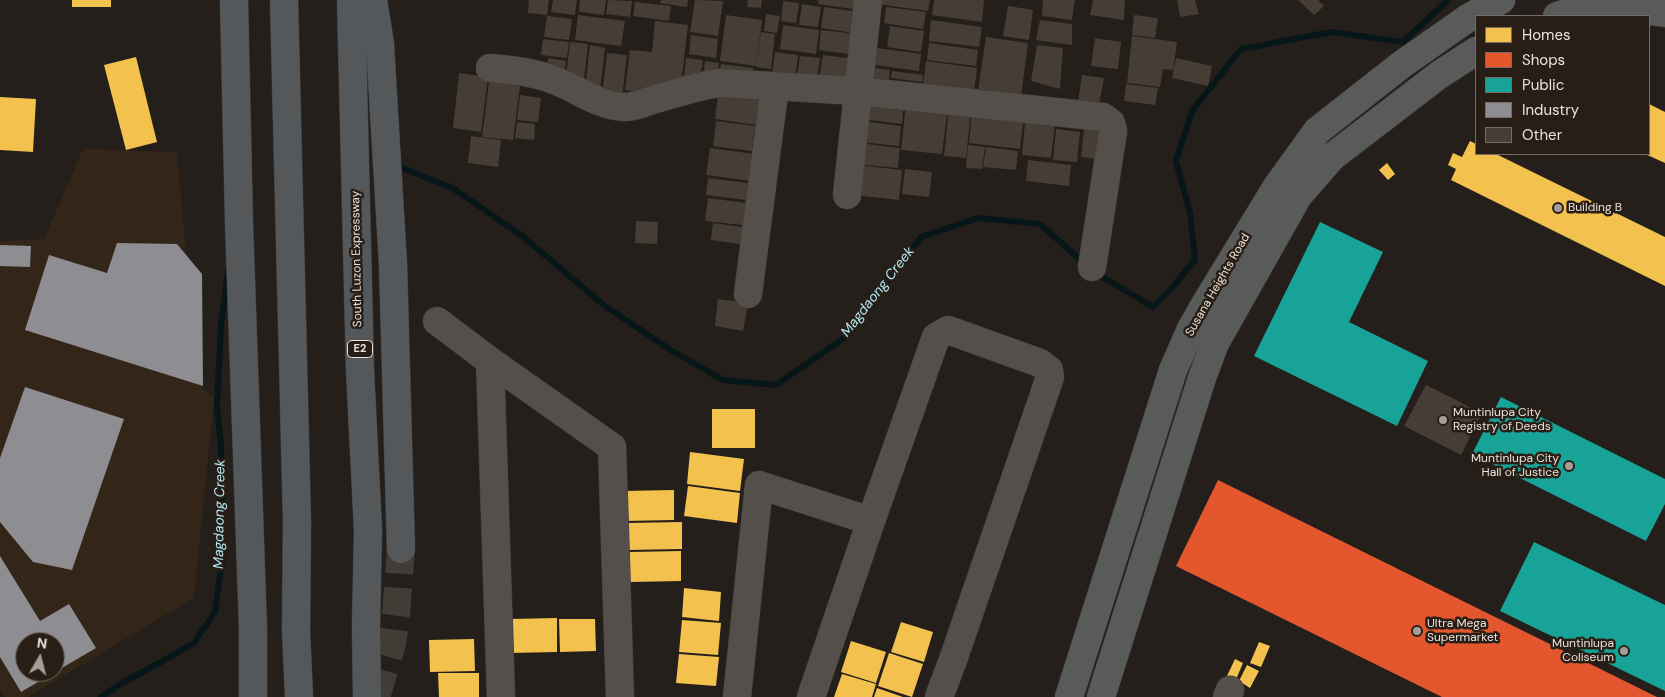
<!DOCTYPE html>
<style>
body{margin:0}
#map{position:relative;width:1665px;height:697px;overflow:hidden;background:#241f1a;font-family:"DM Sans",sans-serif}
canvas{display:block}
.legend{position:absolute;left:1475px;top:15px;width:175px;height:140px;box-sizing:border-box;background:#291e15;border:1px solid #766c65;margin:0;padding:6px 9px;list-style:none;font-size:15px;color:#eae2dc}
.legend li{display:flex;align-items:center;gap:10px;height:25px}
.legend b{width:25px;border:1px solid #766c65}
.north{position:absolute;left:15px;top:632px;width:50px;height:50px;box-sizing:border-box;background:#291e15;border:1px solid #766c65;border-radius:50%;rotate:8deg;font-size:14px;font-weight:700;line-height:20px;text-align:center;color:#eae2dc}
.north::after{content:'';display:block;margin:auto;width:18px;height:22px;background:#a59e98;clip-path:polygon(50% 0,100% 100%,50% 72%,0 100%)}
</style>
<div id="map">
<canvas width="1665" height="697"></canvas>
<ul class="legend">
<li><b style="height:14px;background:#f2c14e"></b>Homes</li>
<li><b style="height:14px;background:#e4572e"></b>Shops</li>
<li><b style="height:14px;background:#17a398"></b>Public</li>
<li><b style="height:14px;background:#8d8d92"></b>Industry</li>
<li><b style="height:14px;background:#463d35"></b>Other</li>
</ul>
<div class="north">N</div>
</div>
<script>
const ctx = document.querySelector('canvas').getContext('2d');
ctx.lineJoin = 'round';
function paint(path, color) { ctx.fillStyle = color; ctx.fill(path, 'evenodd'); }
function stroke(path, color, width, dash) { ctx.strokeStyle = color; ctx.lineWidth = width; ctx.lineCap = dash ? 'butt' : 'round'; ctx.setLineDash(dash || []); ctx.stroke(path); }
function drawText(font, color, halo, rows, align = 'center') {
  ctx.font = font + ' "DM Sans",sans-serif'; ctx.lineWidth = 5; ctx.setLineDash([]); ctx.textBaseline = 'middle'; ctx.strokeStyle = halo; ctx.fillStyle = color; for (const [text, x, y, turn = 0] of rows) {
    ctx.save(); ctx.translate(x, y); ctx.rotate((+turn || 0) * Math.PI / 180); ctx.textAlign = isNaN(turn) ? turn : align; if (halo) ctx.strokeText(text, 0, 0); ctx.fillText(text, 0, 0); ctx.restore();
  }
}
paint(new Path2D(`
 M83,149l94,3 20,231 17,15 -20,200 -166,99h-23l-5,-8v-448l44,-2zM25,642h30v30h-30z`), '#342519');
paint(new Path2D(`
 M72,0h39v7h-39z
 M136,57l21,85 -31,8 -22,-85z
 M0,97l36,2 -3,53 -33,-2z
 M1649,104l16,8v51l-20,-9h4z
 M1470,141l6,3v10h20l169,83v49l-214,-106 5,-11 -8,-4 5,-12 9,4z
 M1387,163l8,11 -7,6 -9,-10z
 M712,409h43v39h-43z
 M690,452l54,7 -4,32 -53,-7z
 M688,486l52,7 -3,30 -53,-7z
 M674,490v30l-49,1 -1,-30z
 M682,522v27l-54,1 -1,-27z
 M681,551v30l-51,1 -1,-30z
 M684,588l37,4 -2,29 -37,-4z
 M557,618v34l-47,1v-34z
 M559,619h36l1,32 -36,1z
 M682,620l39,3 -3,32 -39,-3z
 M901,622l32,10 -9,30 -33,-10z
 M474,639l1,32 -45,1 -1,-32z
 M851,641l35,11 -10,31 -35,-11z
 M1259,642l11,4 -9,21 -11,-4z
 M889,653l34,11 -11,33 -34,-11z
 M679,654l40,3 -3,29 -40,-3z
 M1235,659l8,4 -8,19 -9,-4z
 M1247,665l12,6 -9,17 -11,-7z
 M438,673h41v24h-40z
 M842,674l34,10 -4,13h-38z
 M877,688l26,9h-29z`), '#f2c14e');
paint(new Path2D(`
 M1218,480l439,217h-215l-266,-131z`), '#e4572e');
paint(new Path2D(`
 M1320,222l63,30 -34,70 79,39 -31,65 -143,-70z
 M1501,397l164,82v25l-19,37 -174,-87z
 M1534,542l131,63v86l-165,-80z`), '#17a398');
paint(new Path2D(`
 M117,243l60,1 25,30 1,112 -178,-56 24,-75 58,18z
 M0,245l31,1 -1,21 -30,-1z
 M25,387l99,32 -52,151 -39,-8 -33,-40v-64z
 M0,556l40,65 29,-17 27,44 -41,24v-30h-30v30h30l-34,20 -21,-35z`), '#8d8d92');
stroke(new Path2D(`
 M398,166l56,23 67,46 84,71 64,43 54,31 53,5 71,-49 74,-99 57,-19 62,6 45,40
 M1094,272l59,35 18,-18 24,-29 -5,-47 -14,-52 16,-50 49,-62 90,-17 72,10 45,-42
 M101,697l21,-14 39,-21 33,-19 21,-31 8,-59 -2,-109 -4,-36 4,-84 7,-52`), '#071619', 6);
paint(new Path2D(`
 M529,0h20l-2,15 -19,-2z
 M553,0h24l-2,15 -24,-3z
 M580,0h26l-2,15 -25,-3z
 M608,0l24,1 -2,16 -24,-3z
 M661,0h27l-1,7 -27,-4z
 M695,0l28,1 -5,35 -28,-4z
 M748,0h14l-1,8 -14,-1z
 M819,0h43l-2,10 -42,-6z
 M877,0h53l-2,11 -51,-7z
 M934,0h50l-2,22 -50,-7z
 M1043,0h32l-3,20 -30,-4z
 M1093,0h32l-1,20 -34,-5z
 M1177,0h18l4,14 -19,3z
 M1298,0h20l6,6 -10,9z
 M783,1l16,2 -3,20 -15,-2z
 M635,2l36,4 -2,15 -36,-5z
 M802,4l19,3 -3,20 -19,-2z
 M1008,6l25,4 -4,30 -26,-4z
 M824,7l34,5 -3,21 -34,-5z
 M886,7l40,5 -3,17 -39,-6z
 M766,14l14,2 -3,17 -13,-2z
 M578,15l47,6 -4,25 -46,-6z
 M726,15l36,5 -6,46 -36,-5z
 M1134,15l24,3 -3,20 -23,-3z
 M547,16l25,3 -3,21 -25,-3z
 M931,20l51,7 -3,20 -50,-6z
 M1040,20l32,4v21l-36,-5z
 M655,21l33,4 -8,68h-34l-21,-3 5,-40 22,2z
 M783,25l36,5 -3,24 -36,-5z
 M890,26l34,5 -3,21 -34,-5z
 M821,30l37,4 -3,21 -36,-5z
 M761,32l14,2 -4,35 -15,-2z
 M691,35l27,4 -2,19 -27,-4z
 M1132,36l45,6 -4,28 -10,-1 -3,18 -33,-4z
 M986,37l42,6 -7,54 -43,-6z
 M1095,38l26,4 -3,27 -27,-3z
 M543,39l26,3 -2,16 -26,-3z
 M570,42l18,2 -4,35 -18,-2z
 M929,43l49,7 -2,16 -49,-6z
 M590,45l15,3 -5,43 -15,-2z
 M1037,45l26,3 -3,41 -29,-8z
 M870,47l51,7 -2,17 -51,-7z
 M775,52l23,3 -3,23 -23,-3z
 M607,53l20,2 -5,43 -20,-2z
 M823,55l32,4 -3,26 -33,-5z
 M800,56l20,2 -3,22 -20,-3z
 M548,58l18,3 -2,13 -18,-2z
 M686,58l17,2 -3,18 -16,-2z
 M1176,58l36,8 -4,20 -36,-8z
 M705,61l14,2 -2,18 -14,-2z
 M926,61l51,7 -4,32 -51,-7z
 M721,64l32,4 -2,14 -32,-4z
 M870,67l20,3 -2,20 -21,-3z
 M892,71l31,4 -1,7 -31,-4z
 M459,73l29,4 -7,55 -28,-4z
 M490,74l31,4 -8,62 -31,-3z
 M1082,75l22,3 -5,27 -21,-3z
 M1126,84l32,4 -3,17 -31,-4z
 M719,87l49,6 -4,33 -49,-7z
 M520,95l21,3 -3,24 -21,-2z
 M864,97l40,5 -2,22 -40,-5z
 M906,102l42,4 -6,48 -41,-4z
 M949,107l22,2 -5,49 -22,-2z
 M972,109l52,5 -4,35 -51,-6z
 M1026,113l30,3 -5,42 -29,-3z
 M716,121l39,5 -3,25 -39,-5z
 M862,121l39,5 -2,20 -39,-4z
 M517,122l18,2 -1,16 -19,-2z
 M1084,128l27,2 -3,30 -27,-3z
 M1056,129l24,3 -3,30 -24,-2z
 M471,136l30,4 -3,27 -30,-4z
 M858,143l42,5 -2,20 -42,-4z
 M968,145l17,2 -3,22 -16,-1z
 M986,147l32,4 -2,19 -33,-3z
 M710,148l52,7 -3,27 -53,-7z
 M1028,160l43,5 -2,21 -43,-5z
 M857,165l45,5 -3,30 -45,-5z
 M905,169l27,3 -3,25 -27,-3z
 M708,178l40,5 -2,17 -40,-5z
 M708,198l46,6 -3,22 -46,-5z
 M636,221l22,1 -1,22 -22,-1z
 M713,223l36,5 -2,17 -36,-5z
 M718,299l30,4 -5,28 -28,-5z
 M1426,385l56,28 -21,42 -57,-29z`), '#463d35');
stroke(new Path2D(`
 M376,697l16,-53 4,-30 5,-65`), '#423c37', 28, [28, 14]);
const minor = new Path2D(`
 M490,68c23,2 43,4 64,12 24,9 46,27 72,27 8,0 18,-4 26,-7 23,-6 44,-14 67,-17l139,8 245,26 8,6 2,8 -21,136
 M847,195l21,-195
 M748,294l27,-208
 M437,321l53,40 122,86 8,250
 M490,361l11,336
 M737,697l22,-212 112,36
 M811,697l60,-176 65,-184 12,-7 92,33 9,7 1,7 -97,283 -14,37
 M1227,697l3,-7`);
const major = new Path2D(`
 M1557,16c34,-11 73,-8 108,-3
 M1069,697l104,-327 18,-41 16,-28 69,-113 41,-57 84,-66 67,-47 33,-18
 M1101,697l101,-319 13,-35 83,-147 34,-39 107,-82 37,-24`);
const highway = new Path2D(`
 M234,0l5,223 14,405v69
 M284,0l13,522 -1,109 3,66
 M351,0l9,370 8,160 -2,96 1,71
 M373,0l7,44 13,220 8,285`);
stroke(minor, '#413c39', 29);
stroke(major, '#413c39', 29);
stroke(highway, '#413c39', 29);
stroke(minor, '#544f4a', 28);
stroke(major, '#595a5a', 28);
stroke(highway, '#54585a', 28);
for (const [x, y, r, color] of [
 [1558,208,5,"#a59e98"],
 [1443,420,5,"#a59e98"],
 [1569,466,5,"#a59e98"],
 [1417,631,5,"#a59e98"],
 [1624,651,5,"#a59e98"]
]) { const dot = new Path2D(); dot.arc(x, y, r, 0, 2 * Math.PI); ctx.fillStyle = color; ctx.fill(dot); stroke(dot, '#291e15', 2); }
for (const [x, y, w] of [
 [360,349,25]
]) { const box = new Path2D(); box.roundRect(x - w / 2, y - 8.5, w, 17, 4); ctx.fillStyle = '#291e15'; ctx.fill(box); stroke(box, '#eae2dc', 1); }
drawText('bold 11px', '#eae2dc', null, [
 ["E2",360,349]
]);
drawText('12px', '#eae2dc', '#291e15', [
 ["Building B",1568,208],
 ["Muntinlupa City",1453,413],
 ["Registry of Deeds",1453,427],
 ["Muntinlupa City",1559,459,"right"],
 ["Hall of Justice",1559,473,"right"],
 ["Ultra Mega",1427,624],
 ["Supermarket",1427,638],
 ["Muntinlupa",1614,644,"right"],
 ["Coliseum",1614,658,"right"]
], 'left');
drawText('12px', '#eae2dc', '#291e15', [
 ["South Luzon Expressway",357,259,-91],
 ["Susana Heights Road",1218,285,-60]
]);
drawText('italic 14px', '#aee9f6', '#291e15', [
 ["Magdaong Creek",878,292,-52],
 ["Magdaong Creek",220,514,-89]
]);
</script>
